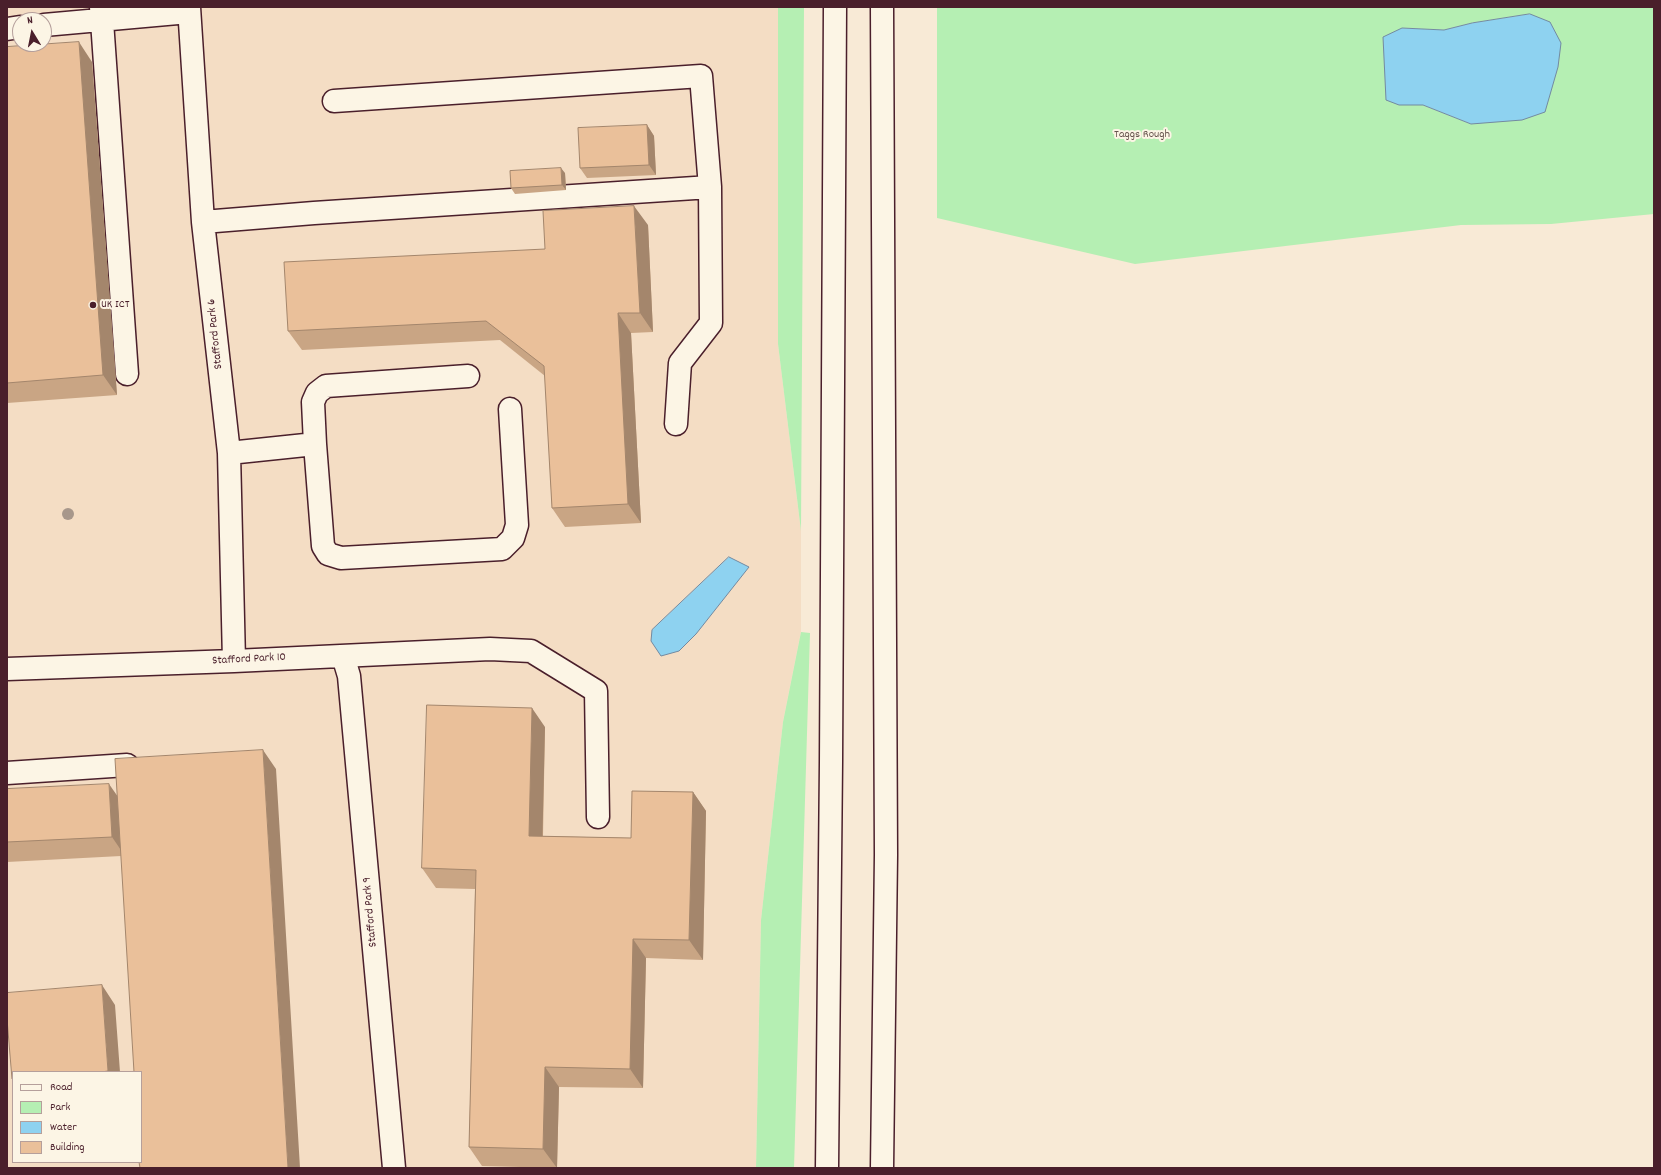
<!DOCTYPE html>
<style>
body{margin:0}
#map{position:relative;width:1661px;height:1175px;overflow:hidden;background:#f8ead6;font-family:Dekko,sans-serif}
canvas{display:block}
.frame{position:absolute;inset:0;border:8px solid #4a1f2b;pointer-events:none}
.legend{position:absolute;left:12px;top:1071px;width:130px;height:92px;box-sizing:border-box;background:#fcf5e5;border:1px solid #b59f9b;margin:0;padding:5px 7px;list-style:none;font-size:12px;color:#4a1f2b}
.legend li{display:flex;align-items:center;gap:8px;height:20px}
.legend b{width:20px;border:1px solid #b59f9b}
.north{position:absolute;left:12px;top:12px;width:40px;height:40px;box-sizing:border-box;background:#fcf5e5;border:1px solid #b59f9b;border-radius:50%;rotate:350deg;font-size:11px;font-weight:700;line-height:16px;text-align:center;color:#4a1f2b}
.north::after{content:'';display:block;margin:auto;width:14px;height:18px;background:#4a1f2b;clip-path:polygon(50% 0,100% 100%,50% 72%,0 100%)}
</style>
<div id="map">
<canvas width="1661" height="1175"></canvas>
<div class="frame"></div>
<ul class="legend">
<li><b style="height:5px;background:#fcf5e5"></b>Road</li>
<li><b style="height:11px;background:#b5efb3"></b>Park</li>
<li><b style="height:11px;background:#8ed2f0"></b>Water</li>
<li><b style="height:11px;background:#eac09a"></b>Building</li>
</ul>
<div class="north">N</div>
</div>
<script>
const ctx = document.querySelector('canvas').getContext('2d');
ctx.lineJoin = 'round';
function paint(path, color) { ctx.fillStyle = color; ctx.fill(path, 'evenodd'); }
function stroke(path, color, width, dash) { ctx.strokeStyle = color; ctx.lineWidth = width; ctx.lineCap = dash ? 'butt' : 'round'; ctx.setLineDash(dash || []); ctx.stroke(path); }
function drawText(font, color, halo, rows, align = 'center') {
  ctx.font = font + ' Dekko,sans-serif'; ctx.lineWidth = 4; ctx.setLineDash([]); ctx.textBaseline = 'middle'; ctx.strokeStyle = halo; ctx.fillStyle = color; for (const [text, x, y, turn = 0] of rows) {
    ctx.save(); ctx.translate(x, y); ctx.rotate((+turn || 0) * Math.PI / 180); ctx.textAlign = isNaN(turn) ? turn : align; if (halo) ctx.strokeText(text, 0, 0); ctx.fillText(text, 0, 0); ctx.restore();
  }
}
paint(new Path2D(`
 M7,7h771v337l23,187v101l-18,90 -22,198 -5,248h-749zM20,20h24v24h-24zM13,1072h128v90h-128z`), '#f4ddc4');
paint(new Path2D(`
 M778,7h26l-3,524 -23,-187z
 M937,7h717v207l-103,10 -90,1 -326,39 -198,-46zM1530,14l-59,110 -48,-19h-24l3,-77 42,2 28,-7z
 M801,632l9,1 -16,535h-38l5,-248 22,-198z`), '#b5efb3');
const water = new Path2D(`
 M1530,14l20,8 11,21 -3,24 -13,45 -23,8 -51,4 -48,-19h-24l-13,-5 -3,-63 19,-9 42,2 28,-7z
 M729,557l20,10 -53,67 -17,17 -18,5 -10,-15 1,-11z`);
paint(water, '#8ed2f0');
stroke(water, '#738aa1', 1);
const minor = new Path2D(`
 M101,7l26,367
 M189,7l14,215 26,231 5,208
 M44,25l145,-13
 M7,29l13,-2
 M203,222l111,-9 396,-26 -9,-111 -367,25
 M676,424l4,-61 31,-40 -1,-136
 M315,444l8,102 5,8 13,4 161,-9 11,-11 4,-13 -7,-116
 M229,453l86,-9 -2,-42 4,-9 9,-7 142,-10
 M343,656l6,20 45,492
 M7,669l227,-8 256,-12 41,2 65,40 2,126
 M7,773l120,-8`);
const highway = new Path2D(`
 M827,1168l4,-406 4,-755
 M882,1168l4,-313 -4,-848`);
stroke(minor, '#4a1f2b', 25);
stroke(highway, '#4a1f2b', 25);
stroke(minor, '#fcf5e5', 22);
stroke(highway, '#fcf5e5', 22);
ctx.fillStyle = '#a7978b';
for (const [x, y] of [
 [68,514]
]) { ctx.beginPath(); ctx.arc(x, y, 6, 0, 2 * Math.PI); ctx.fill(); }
paint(new Path2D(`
 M7,47l85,15 25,333 -110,8z
 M647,125l7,11 2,39 -69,3 -7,-10z
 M565,173l1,17 -51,4 -4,-6z
 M648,225l5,107 -22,1 10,190 -76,4 -13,-19 -7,-132 -45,-36 -198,10 -14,-19 257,-82z
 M545,727l-2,109 88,2 62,-46 13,19 -3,149 -57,-2 -3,130 -84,-1 -2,81 -75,-2 -13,-19 6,-258 -39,-1 -14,-20z
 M276,769l-155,87 -114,6v-73l110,7z`), '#c9a584');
paint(new Path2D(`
 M79,42l13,20 25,333 -14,-20z
 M647,125l7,11 2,39 -7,-10z
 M561,168l4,5 1,17 -4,-5z
 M634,206l14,19 5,107 -13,-19z
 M618,313l13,20 10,190 -13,-19z
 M532,708l13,19 -3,128 -13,-19z
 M263,750l13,19 24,399h-12z
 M109,784l14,20 2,52 -13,-19z
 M693,792l13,19 -3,149 -14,-20z
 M633,939l13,19 -3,130 -13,-19z
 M102,985l13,20 5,67h-11l-1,-1z
 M545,1067l14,20 -2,81 -14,-19z`), '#a4866c');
const building = new Path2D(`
 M79,42l24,333 -96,8v-336z
 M647,125l2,40 -69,3 -2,-40z
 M561,168l1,17 -51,3 -1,-17z
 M634,206l6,107h-22l10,191 -76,4 -8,-142 -58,-45 -198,10 -4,-69 261,-13 -2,-38z
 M427,705l105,3 -3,128 102,2 1,-47 61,1 -4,148 -56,-1 -3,130 -85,-2 -2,82 -74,-2 7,-277 -54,-2z
 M263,750l25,418h-148l-1,-6h2v-90h-7l-19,-313z
 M109,784l3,53 -105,5v-53z
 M102,985l6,86 -7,1h-88v7h-1l-5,-60v-26z`);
paint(building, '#eac09a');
stroke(building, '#a4866c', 1);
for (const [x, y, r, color] of [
 [93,305,4,"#4a1f2b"]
]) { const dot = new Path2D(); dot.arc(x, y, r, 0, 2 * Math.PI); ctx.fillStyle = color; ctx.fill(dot); stroke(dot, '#fcf5e5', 1.5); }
drawText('12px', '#65534d', '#fcf5e5', [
 ["Taggs Rough",1142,135]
]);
drawText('12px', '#4a1f2b', '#fcf5e5', [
 ["UK ICT",101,305]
], 'left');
drawText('12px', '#4a1f2b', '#fcf5e5', [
 ["Stafford Park 6",216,334,-96],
 ["Stafford Park 10",249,660,-3],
 ["Stafford Park 9",371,912,-95]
]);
</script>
